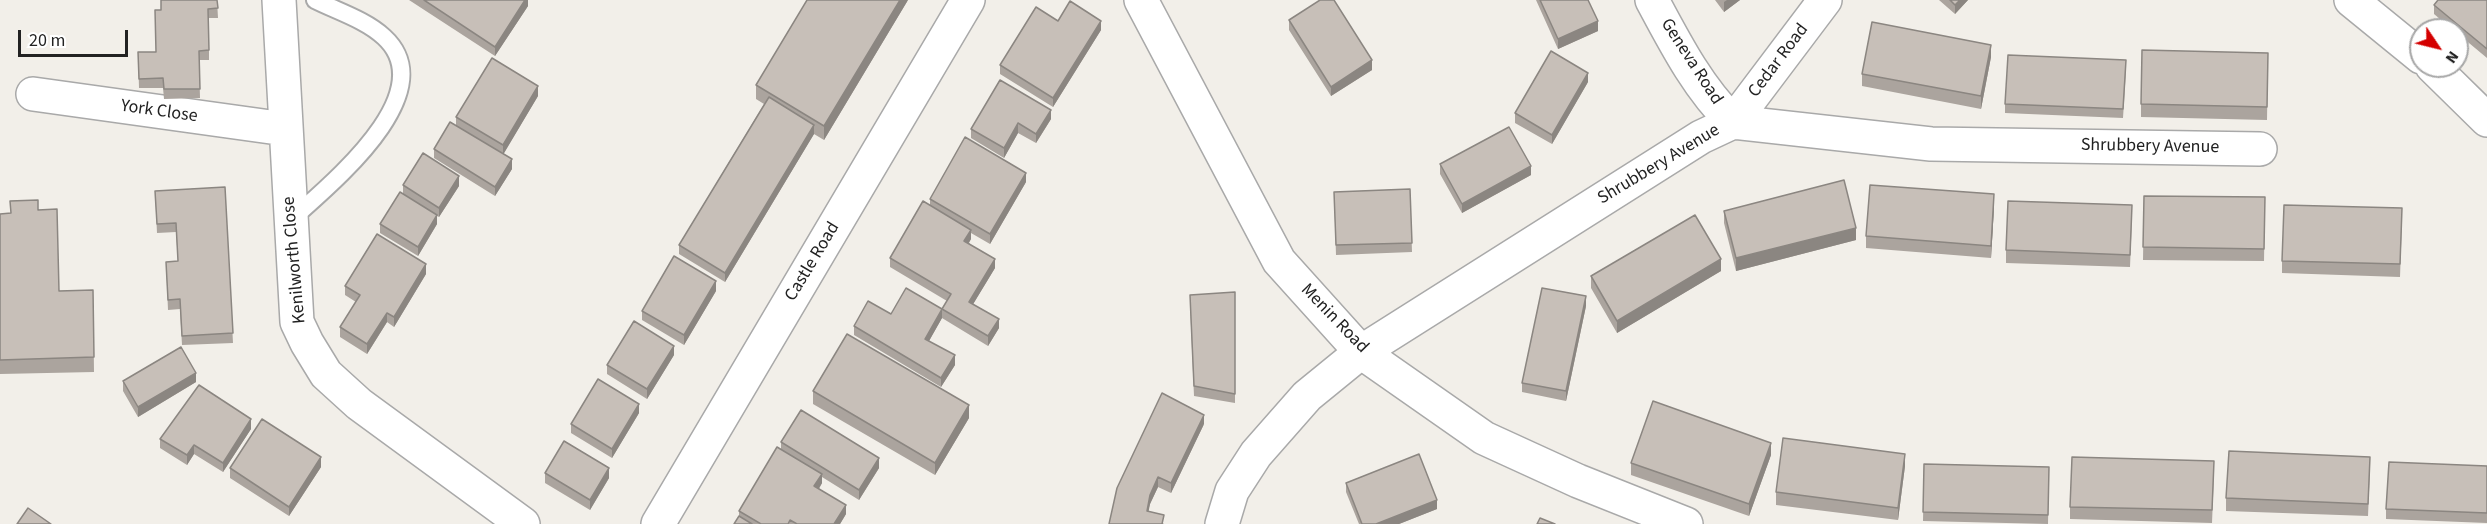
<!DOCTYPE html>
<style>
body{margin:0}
#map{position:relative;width:2487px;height:524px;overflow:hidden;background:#f2efe9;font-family:"Source Sans 3",sans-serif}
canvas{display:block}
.north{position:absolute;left:2409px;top:18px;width:60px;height:60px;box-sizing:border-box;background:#fff;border:2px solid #a7a7a7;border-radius:50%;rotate:125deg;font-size:16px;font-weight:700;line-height:24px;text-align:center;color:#222}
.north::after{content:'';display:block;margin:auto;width:21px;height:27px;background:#d40000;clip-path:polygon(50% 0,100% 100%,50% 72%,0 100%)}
.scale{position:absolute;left:18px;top:30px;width:110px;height:27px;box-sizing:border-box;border:3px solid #222;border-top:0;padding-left:8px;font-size:18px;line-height:21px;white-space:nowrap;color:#222;-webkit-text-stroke:4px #fff;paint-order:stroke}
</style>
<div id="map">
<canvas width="2487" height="524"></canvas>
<div class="north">N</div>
<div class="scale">20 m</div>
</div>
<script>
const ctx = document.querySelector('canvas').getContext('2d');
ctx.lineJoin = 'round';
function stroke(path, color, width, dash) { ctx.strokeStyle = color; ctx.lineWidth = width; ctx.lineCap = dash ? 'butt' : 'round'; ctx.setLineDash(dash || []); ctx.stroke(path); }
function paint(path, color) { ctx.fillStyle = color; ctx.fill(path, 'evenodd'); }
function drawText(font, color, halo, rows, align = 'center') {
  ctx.font = font + ' "Source Sans 3",sans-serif'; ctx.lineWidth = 4.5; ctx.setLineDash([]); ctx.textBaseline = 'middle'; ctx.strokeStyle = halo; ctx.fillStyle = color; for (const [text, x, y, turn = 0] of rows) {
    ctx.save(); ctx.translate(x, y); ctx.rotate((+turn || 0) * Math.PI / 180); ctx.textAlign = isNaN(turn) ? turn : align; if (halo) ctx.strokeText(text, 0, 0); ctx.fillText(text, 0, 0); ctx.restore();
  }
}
const lane = new Path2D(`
 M291,220c37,-34 154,-127 93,-183 -18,-17 -47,-26 -69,-37`);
const street = new Path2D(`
 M279,0l18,322 10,21 19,31 33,30 164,120
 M1141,0l138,261 82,91 123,86 94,43 108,43
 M1652,0c23,43 46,88 81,122l92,-122
 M2351,0l70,57
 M2432,66l55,54
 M33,94l252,35
 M658,524l310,-524
 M1222,524l10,-33 24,-37 51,-58 54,-44 340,-215 32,-15 198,22 329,5`);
stroke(lane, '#a9a9a9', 20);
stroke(street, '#a9a9a9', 36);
stroke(lane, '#fff', 16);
stroke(street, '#fff', 33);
paint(new Path2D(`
 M217,0l1,18h-9v42h-10l1,38 -36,1 -1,-11h-24l-1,-36h18l5,-42z
 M409,0h119v6l-33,50z
 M908,0l-84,140 -10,-6 -89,148 -46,-28v-9l85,-141 -8,-5v-14z
 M1536,0h52l10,31 -40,18z
 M1715,0h25l-16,12z
 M1939,0h29l-13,14z
 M2487,0v58l-30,-25v-3h-4l-19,-16v-9z
 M1289,20l83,50 -41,26 -42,-66z
 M1058,21l43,9 -48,77 -53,-33v-9z
 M2268,53l-1,67 -126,-3v-13z
 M1991,57l-10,52 -119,-23v-12z
 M2126,70l-3,48 -118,-5v-9z
 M1588,82l-36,62 -37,-21v-10z
 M538,96l-35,58 9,15 -17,27 -61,-38v-9l22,-24v-8z
 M1051,119l-15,24 -18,-10 -14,25 -33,-20v-9z
 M1440,164l91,11 -69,38 -22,-39z
 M1026,182l-36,62 -19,-11v6l-2,4 26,25 -22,36 26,24 -11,18 -46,-28v-9l5,-8 -57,-34v-9l40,-53v-6z
 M403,185l56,1 -20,31 -2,-1v8l-19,32 -38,-23v-9l23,-30z
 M225,187l8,156 -51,2 -2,-36 -12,1 -2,-48h12l-2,-30 -19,1 -2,-42z
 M1410,189l2,63 -76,3 -2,-63z
 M2144,196l121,1 -1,64 -121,-1z
 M1994,207l-3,51 -125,-10v-12z
 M38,210l21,81 34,-1 1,82 -94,2v-160z
 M1724,211l132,29 -120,31 -12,-48z
 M2132,218l-2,49 -124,-4v-13z
 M2402,221l-2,56 -118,-4v-12z
 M1721,271l-104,62 -26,-45v-12z
 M426,274l-32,53 -7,-5 -20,32 -27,-17v-10l16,-25 -11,-7v-9z
 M716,291l-32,54 -42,-25v-9z
 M1235,292v111l-41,-7 -4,-92z
 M1586,306l-20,95 -44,-9v-9z
 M891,314l51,4 -13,23 26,24 -14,22 -87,-52v-9z
 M674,355l-27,44 -40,-25v-9z
 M123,381l73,1 -58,35 -15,-26z
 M813,391l156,27 -34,57 -122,-71z
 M639,413l-27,45 -41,-25v-9z
 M1204,424l-33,69 -13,-6 -8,17 -2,7 16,13h-55z
 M251,429l-28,43 -29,-18 -7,11 -27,-17v-9z
 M781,442l98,26 -20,32 -37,-23v6l-3,6 27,25 -6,10h-106l5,-8v-5l42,-61z
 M1771,455l-22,61 -118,-41v-12z
 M1924,464l125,3 -1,57 -125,-3z
 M1905,466l-7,54 -122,-15v-13z
 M2487,466v57l-101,-4v-10z
 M321,467l-32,49 -59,-38v-10z
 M2370,469l-2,47 -142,-5v-13z
 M545,473l64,5 -19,32 -45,-27z
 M2214,473l-2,50 -142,-4v-12z
 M1346,483l91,26 -38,15h-40l-13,-32z`), '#aba49e');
paint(new Path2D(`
 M525,0h3v6l-33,50v-9z
 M900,0h8l-84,140v-14z
 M1727,0h13l-16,12v-10z
 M1960,0h8l-13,14v-9z
 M1101,21v9l-48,77v-9z
 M1598,21v10l-40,18v-10z
 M1991,45v12l-10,52v-13z
 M1372,60v10l-41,26v-9z
 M1588,73v9l-36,62v-9z
 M538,86v10l-35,59v-10z
 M1051,110v9l-15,24v-9z
 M1018,123v10l-14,25v-10z
 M814,125v9l-89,148v-9z
 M512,159v10l-17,27v-9z
 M1531,166v9l-69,38v-9z
 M1026,173v9l-36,62v-10z
 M459,176v10l-20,31v-9z
 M1994,194v13l-3,51v-12z
 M437,215v9l-19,32v-9z
 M1856,228v12l-120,31v-13z
 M971,230v9l-7,11v-9z
 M995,259v9l-26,43v-9z
 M1721,259v12l-104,62v-12z
 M426,264v10l-32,53v-10z
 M716,281v10l-32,54v-10z
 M1586,296v10l-20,95v-10z
 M942,309v9l-17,30v-9z
 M387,313v9l-20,32v-10z
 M999,319v9l-11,18v-10z
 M674,346v9l-27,44v-10z
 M955,355v10l-14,22v-9z
 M196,373v9l-58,35v-10z
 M639,404v9l-27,45v-9z
 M969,405v13l-34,57v-12z
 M1204,415v9l-33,69v-10z
 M251,419v10l-28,43v-9z
 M1771,443v12l-22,61v-12z
 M194,445v9l-7,11v-10z
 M1905,454v12l-7,54v-12z
 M321,457v10l-32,49v-9z
 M879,458v10l-20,32v-10z
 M609,468v10l-19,32v-10z
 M822,474v9l-8,13v-10z
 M1158,477v10l-8,17 -3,16v-9l3,-16z
 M1437,500v9l-38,15h-23z
 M846,505v9l-6,10h-6z`), '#8b8681');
const building = new Path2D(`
 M161,0h56l1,8 -10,1 1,41 -10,1 1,38h-36l-1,-11 -24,1 -1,-27h18l-1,-42h6z
 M424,0h101l-30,47z
 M807,0h93l-76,126 -68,-41z
 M1320,0h14l38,60 -41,27 -42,-67z
 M1540,0h48l10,21 -40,18z
 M1950,0h10l-5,5z
 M2438,0h49v49l-53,-44z
 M1070,1l31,20 -48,77 -53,-33 36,-58 22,14z
 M1872,22l119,23 -10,51 -119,-22z
 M2142,50l126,3 -1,54 -126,-3z
 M1551,51l37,22 -36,62 -37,-22z
 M2008,55l118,5 -3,49 -118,-5z
 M492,58l46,28 -35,59 -47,-28z
 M1000,80l51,30 -15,24 -18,-11 -14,25 -33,-19z
 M769,97l45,28 -89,148 -46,-28z
 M450,122l62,37 -17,28 -61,-38z
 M1509,127l22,39 -69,38 -22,-40z
 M965,137l61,36 -36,61 -60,-35z
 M423,153l36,23 -20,32 -36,-23z
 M1844,180l12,48 -120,30 -12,-47z
 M1870,185l124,9 -3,52 -125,-10z
 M225,187l8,146 -51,3 -2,-37 -12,1 -2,-38 12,-1 -2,-38 -19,1 -2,-33z
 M1410,189l2,54 -76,2 -2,-53z
 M400,192l37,23 -19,32 -38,-23z
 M2144,196l121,1 -1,52 -121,-2z
 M38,200v10l19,-1 2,82 34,-1 1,67 -94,3v-146l11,-1 -1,-12z
 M923,201l48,29 -7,11 31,18 -26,43 30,17 -11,17 -46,-27 9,-15 -61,-36z
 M2008,201l124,4 -2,50 -124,-5z
 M2284,205l118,3 -2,56 -118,-3z
 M1695,215l26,44 -104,62 -26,-45z
 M377,234l49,30 -32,53 -7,-4 -20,31 -27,-17 20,-32 -15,-9z
 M674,256l42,25 -32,54 -42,-24z
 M906,288l36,21 -17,30 30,16 -14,23 -87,-52 14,-25 23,13z
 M1542,288l44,8 -20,95 -44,-8z
 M1235,292v102l-41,-8 -4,-91z
 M634,321l40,25 -27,43 -40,-24z
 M847,334l122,71 -34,58 -122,-72z
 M181,347l15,26 -58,34 -15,-26z
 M598,379l41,25 -27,45 -41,-25z
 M199,385l52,34 -28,44 -29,-18 -7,10 -27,-16z
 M1162,393l42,22 -33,68 -13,-6 -8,18 -3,16 17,4 -2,9h-53l8,-36z
 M1653,401l118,42 -22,61 -118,-41z
 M801,410l78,48 -20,32 -78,-48z
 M262,419l59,38 -32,50 -59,-39z
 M1783,438l122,16 -7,54 -122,-16z
 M564,441l45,27 -19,32 -45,-27z
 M777,447l45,27 -8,12 32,19 -12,19h-37l-7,-4 -2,4h-27l-22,-13z
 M2229,451l141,6 -2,47 -142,-6z
 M1419,454l18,46 -61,24h-14l-16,-41z
 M2072,457l142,4 -2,49 -142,-3z
 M2389,462l98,4v47l-101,-4z
 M1924,464l125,3 -1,48 -125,-3z
 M28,508l23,16h-34z
 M739,516l13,8h-18z
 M1540,518l15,6h-18z`);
paint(building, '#c7bfb8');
stroke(building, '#8b8681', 1.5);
drawText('18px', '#222', '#fff', [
 ["Cedar Road",1779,61,-53],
 ["Geneva Road",1691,62,57],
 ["York Close",159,112,8],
 ["Shrubbery Avenue",2150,147,1],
 ["Shrubbery Avenue",1659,165,-31],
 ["Kenilworth Close",295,260,-95],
 ["Castle Road",813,262,-59],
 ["Menin Road",1334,319,46]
]);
</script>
